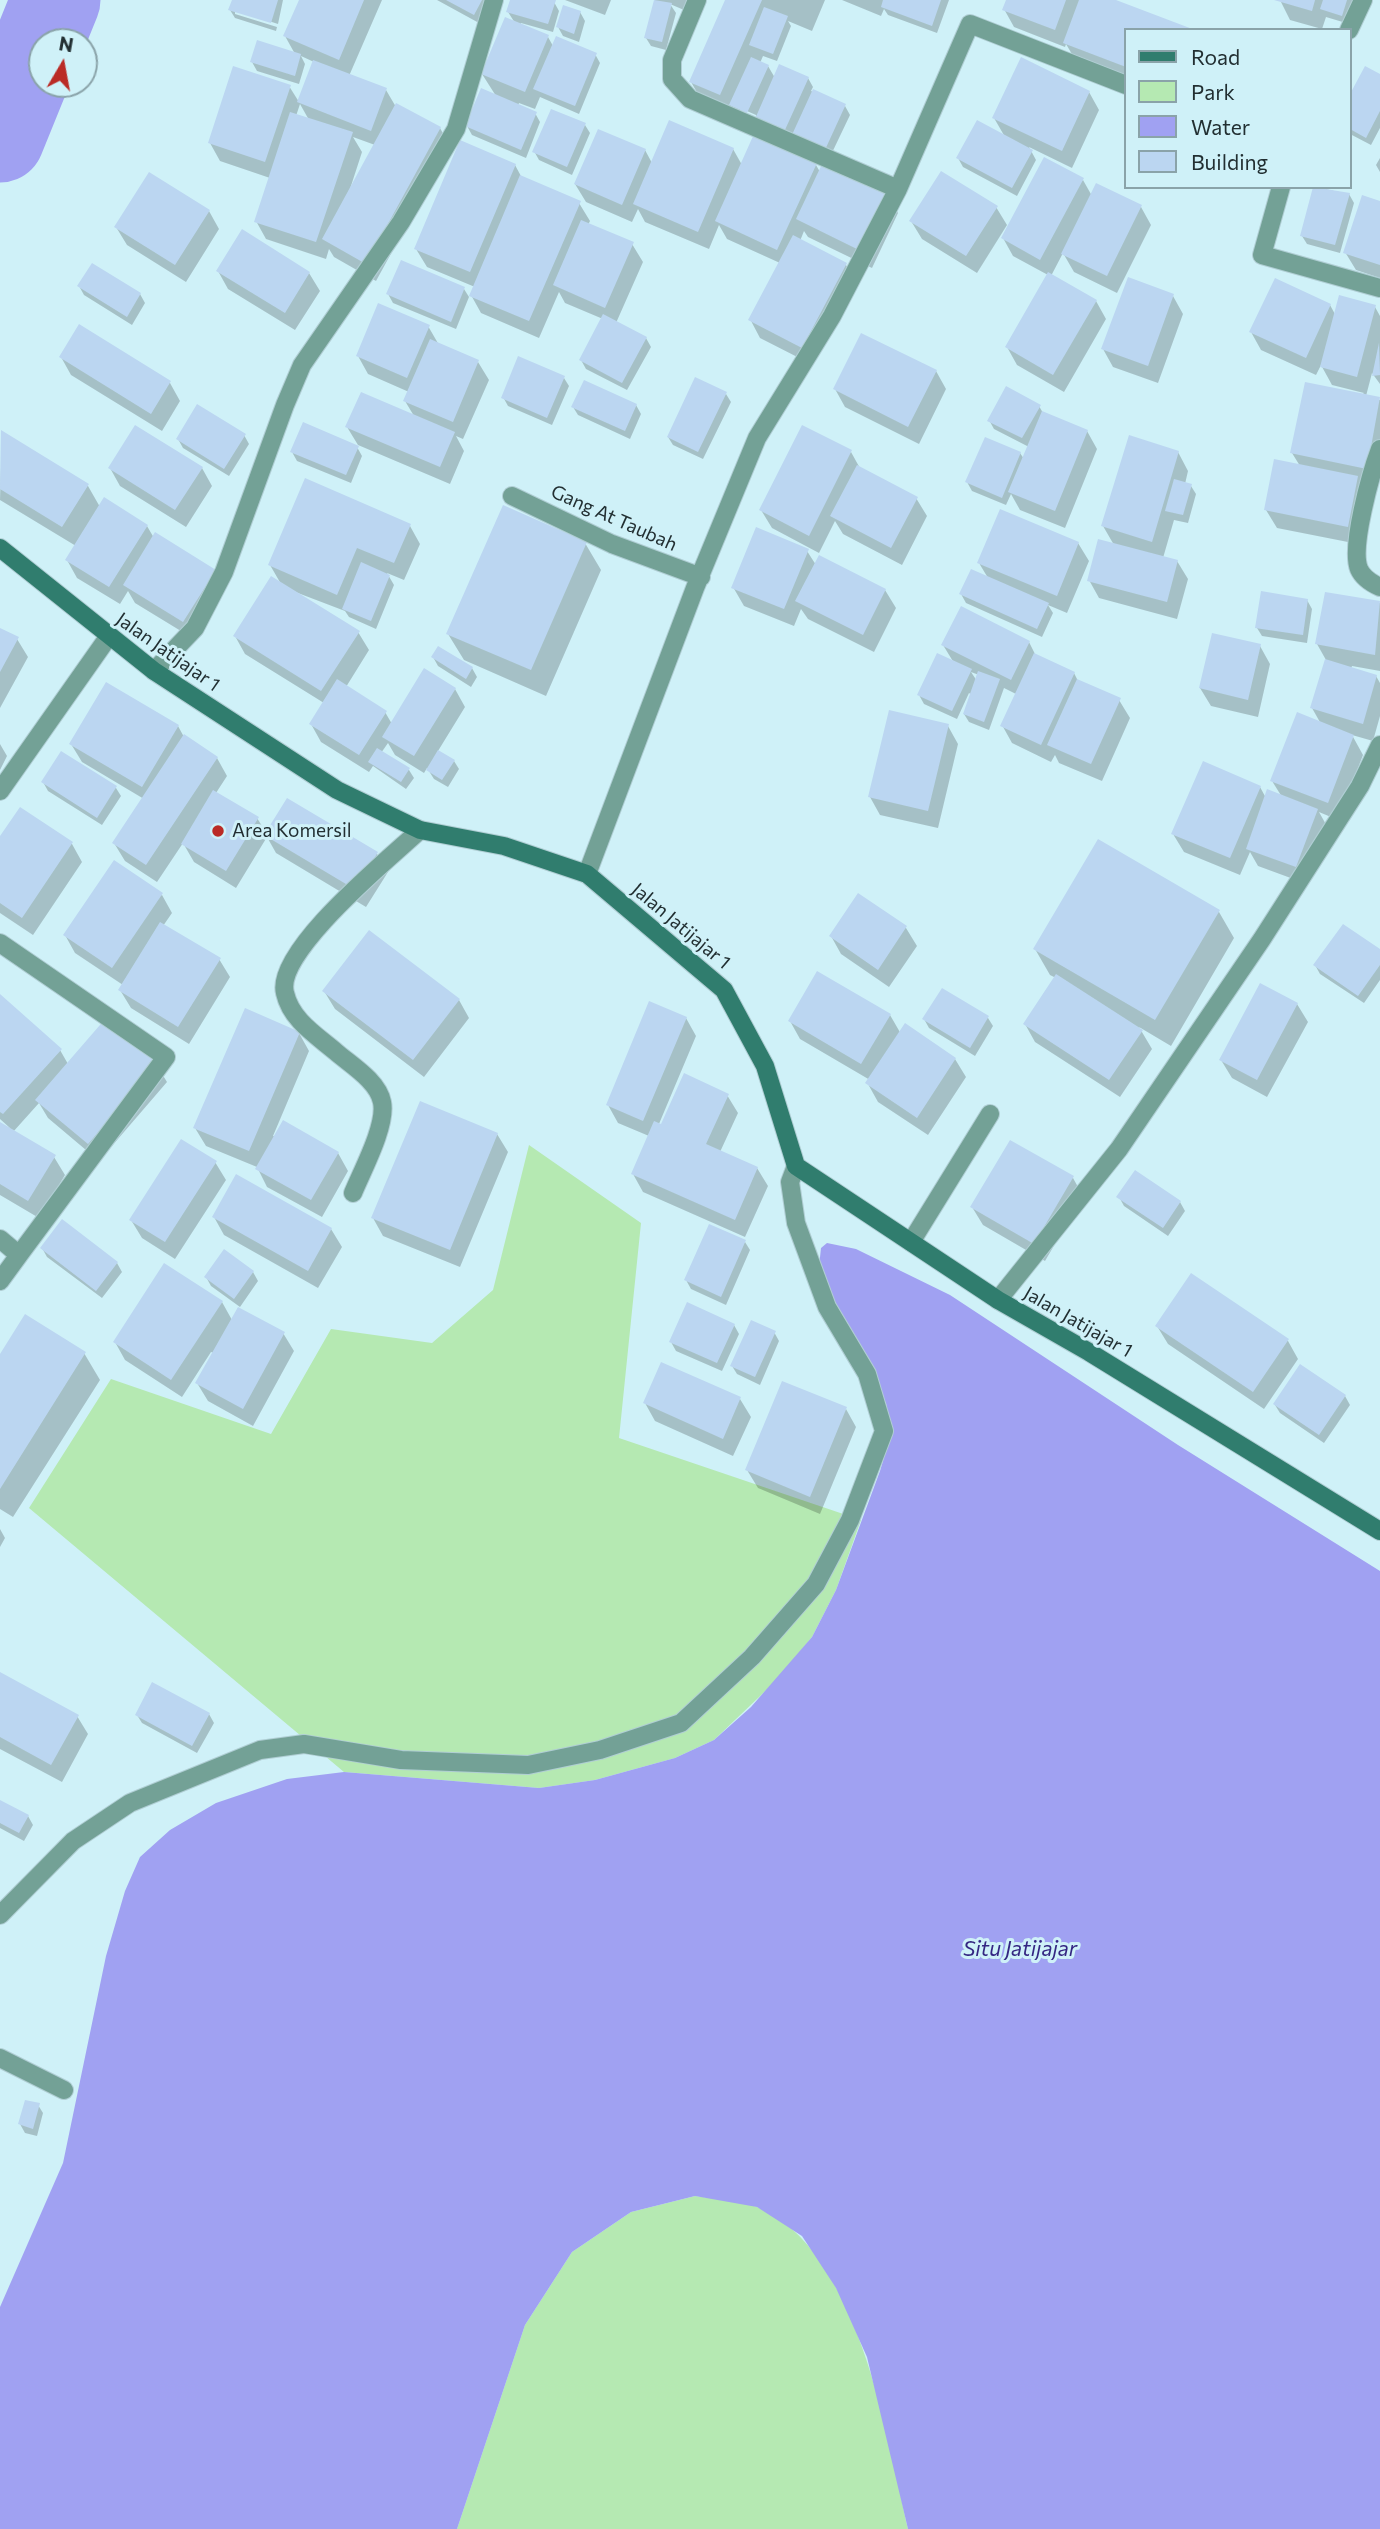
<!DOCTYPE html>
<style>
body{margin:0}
#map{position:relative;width:1380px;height:2529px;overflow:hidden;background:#cff1f8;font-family:Commissioner,sans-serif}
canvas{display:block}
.legend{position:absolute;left:1124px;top:28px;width:228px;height:161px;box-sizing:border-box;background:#cff1f8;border:2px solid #8aa3a9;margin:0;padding:9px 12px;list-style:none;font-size:21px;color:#222f32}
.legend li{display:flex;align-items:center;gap:14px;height:35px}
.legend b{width:35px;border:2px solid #8aa3a9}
.north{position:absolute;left:28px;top:28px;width:70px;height:70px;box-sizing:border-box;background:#cff1f8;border:2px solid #8aa3a9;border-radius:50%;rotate:10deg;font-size:19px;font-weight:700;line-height:28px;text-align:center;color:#222f32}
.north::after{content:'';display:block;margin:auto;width:24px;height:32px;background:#ba2b26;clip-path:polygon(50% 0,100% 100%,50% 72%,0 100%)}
</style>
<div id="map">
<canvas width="1380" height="2529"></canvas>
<ul class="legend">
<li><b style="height:9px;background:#307d6e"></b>Road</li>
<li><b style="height:19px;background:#b5e9b2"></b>Park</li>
<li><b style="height:19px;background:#a0a1f2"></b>Water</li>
<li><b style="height:19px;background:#bbd6f1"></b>Building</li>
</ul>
<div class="north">N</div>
</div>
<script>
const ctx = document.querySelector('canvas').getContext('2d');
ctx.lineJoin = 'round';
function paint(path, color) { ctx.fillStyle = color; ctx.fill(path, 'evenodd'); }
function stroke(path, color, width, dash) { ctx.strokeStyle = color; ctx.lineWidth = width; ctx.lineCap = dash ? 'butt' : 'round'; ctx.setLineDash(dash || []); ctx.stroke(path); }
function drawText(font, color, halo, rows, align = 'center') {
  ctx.font = font + ' Commissioner,sans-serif'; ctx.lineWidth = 6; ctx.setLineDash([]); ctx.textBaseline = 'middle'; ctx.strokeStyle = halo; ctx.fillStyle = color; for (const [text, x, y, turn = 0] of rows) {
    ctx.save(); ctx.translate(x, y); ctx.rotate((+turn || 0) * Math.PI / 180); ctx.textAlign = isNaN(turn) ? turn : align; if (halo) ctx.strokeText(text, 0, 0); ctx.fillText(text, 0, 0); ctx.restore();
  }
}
paint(new Path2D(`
 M529,1145l112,78 -22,215 242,82 -25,70 -24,47 -33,41 -65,62 -39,18 -80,22 -56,8 -195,-16 -315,-264 82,-129 160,55 60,-105 101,14 61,-53z
 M695,2196c19,3 44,4 62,11 101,41 130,228 151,322h-451l68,-204 47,-73 59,-40z`), '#b5e9b2');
paint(new Path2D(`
 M827,1243l29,6 94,46 228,150 202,126v958h-472l-41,-172 -31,-69 -34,-52 -45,-29 -62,-11 -64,16 -59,40 -47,73 -68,204h-457v-222l63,-144 43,-207 19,-65 15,-34 30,-27 46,-27 71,-24 57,-7 195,16 56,-8 80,-22 39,-18 37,-33 61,-70 24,-47 44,-119 10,-34 -4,-34 -49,-90 -18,-46 2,-19z`), '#a0a1f2');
paint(new Path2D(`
 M233,0h50l-5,24 -43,-14v4l42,13 -1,4 -41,-13 -5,-8z
 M301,0h81l-33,76 37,14 10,17 44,21 10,18 -74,135 -42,-24 -5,-8 -3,10 -60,-20 -10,-18 14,-43 -50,-17 -10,-18 79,-57 10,16 15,-40 -13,-6 4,8 -6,20 -42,-13 -5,-9 43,-8 -10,-18zM300,104l9,16 -13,-4zM353,137l22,8 -25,44 12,-37z
 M437,0h54l-12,23z
 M512,0l42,2 5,9 -6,21 -32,-9 -1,2 28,12 5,9 42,8 5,9 -21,51 -39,-17 -5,12 -16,-6 -1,3 17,7 5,9 -14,36 -54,-23 -5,-9 29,-30 -14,-22 33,-51 -7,-11z
 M565,0h46l-6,15z
 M655,0h51l-8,16 -28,-12 6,9 -10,37 -15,-4 -5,-8z
 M726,0h99l-13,31 -24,-10 3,5 -14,35 -14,-5 -3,7 8,3 7,12h33l5,9 -2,4 34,15 5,9 -21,44 -67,-32 -6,-12 -16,-7v4l-34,-4 -15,-26z
 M842,0h107l-12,33 -49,-18 -4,-6 -3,7z
 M1007,0h104l15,30v50l-50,-19 -10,-17 -1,3 -51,-20 -10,-18z
 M1280,0h74l-8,23 -20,-6 -4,12 -32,-9z
 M580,12l5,9 -6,21 -16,-6 -5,-9z
 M1380,76v52l-9,17 -21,-11v-36z
 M1089,92l10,18 -27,58 -43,-21 7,13 -19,36 -54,-29 -5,-9 47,-21 -11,-19z
 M585,125l5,8 -18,42 -33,-15 -5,-9z
 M733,149l9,16h74l4,7 68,23 10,18 -26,55 -64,-31 -4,-6 -4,10 46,24 10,18 -43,82 -53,-27 -10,-19 30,-56 -53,-24 -8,-14 -10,24 -64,-27 -7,-13 -6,13 -46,-20 -11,-18 70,-34 7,13z
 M1380,158v14l-4,-7z
 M515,165l7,13 57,25 11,18 -2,4 44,19 11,18 -27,61 30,15 5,9 -24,43 -41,-21 -5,-9 22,-41 -38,-16 -6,-11 -20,46 -58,-25 -10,-18 4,-8 -48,-20 -11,-18z
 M1083,180l9,16 49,11 10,18 -34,68 -43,-21 -11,-19 -12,23 45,25 10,18 -42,73 -47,-27 -10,-18 41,-72 -35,-19 -10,-18z
 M1315,187l34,7 5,9 -14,50 -33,-9 -5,-8z
 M1380,203v75l-24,-8 -11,-18z
 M996,207l11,18 -30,48 -55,-34 -11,-18z
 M209,211l10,18 -33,53 -59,-37 -11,-18z
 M218,271l91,2 11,18 -25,39 -67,-41z
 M79,286l61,8 5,9 -13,22 -48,-30z
 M464,289l5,8 -13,32 -63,-26 -5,-9z
 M1173,296l10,18 -25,69 -45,-16 -10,-18z
 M1330,305l6,11 39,-9 5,9v68l-8,-11 -6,23 14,4v68l-4,18 -16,-3 7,12 -9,49 -81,-16 -11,-18 34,-44 -8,-13 72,-60 -32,-8 -11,-20 -5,10 -55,-25 -10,-18z
 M428,326l11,19 39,17 11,18 -26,59 -7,-3 8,15 -14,33 -92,-39 -11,-18 67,-11 -9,-15 4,-9 -41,-18 -10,-18z
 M61,357l109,26 10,18 -18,30 -91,-56z
 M936,371l10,18 -27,55 -74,-37 -10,-18z
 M564,378l5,8 -17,39 -44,-19 -5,-9z
 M726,394l5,8 -28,57 -30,-14 -5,-8z
 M636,405l5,9 -11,25 -52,-24 -5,-8z
 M1039,406l4,7 44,18 10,18 -32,79 -45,-18 -9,-16 -5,11 -34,-14 -5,-9 53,-29 4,6 5,-12 -35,-18 -5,-9z
 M2,433l86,53 12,21 47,19 7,12 61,33 10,18 -31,50 -59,-36 -7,-12 -8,13 -43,-26 -10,-18 9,-14 -76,-46z
 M244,435l5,9 -20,32 -46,-28 -5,-9z
 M357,447l5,9 -11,27 -54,-22 -5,-9z
 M851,452l10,18 55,28 11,18 -25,49 -59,-31 -8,-13 -16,32 -47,-25 -11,-18z
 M1178,452l10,19 -3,13 6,2 5,8 -8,29 -14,-3 -11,38 14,3 11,18 -11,40 -78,-21 -10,-18 25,-35 -11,-19z
 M110,468h92l10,18 -26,41 -66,-41z
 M410,526l10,18 -16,36 -17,-7 7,12 -18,44 -27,-12 -4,-6 -55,-21 68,42 11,18 -23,37 39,25 7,12 63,-35 10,18 -27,44 16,10 5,8 -11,18 -14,-8 -7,-11 -3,5 -29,-18 -7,-12 -7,10 28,17 5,8 -8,11 -33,-23 -4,6 -48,-30 -10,-18 13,-21 -79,-49 -10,-18 46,-52 -11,-19z
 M585,543l16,27 -55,126 -82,-36 -16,-26z
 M1078,543l11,18 -22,52 -19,-8 5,8 -11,24 -76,-34 -5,-9 27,-16 -9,-15z
 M807,551l9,14 69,25 11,18 -22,44 -66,-33 -7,-10 -7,17 -50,-20 -11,-19z
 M1326,594l54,9v68l-28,-5 -1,3 25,7 4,7v33l-7,25 -21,-6 11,20 -25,65 -19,-8 9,16 -21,56 -49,-18 -8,-14 -10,23 -56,-23 -11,-18 87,-47 6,11 16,-1 -10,-16 49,-57 -9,-16 14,-48 -9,-16z
 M1307,600l5,9 -5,34 -45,-7 -5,-8z
 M0,629l17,10 11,18 -28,51z
 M1029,642l7,14 38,17 4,8 41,19 11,18 -28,63 -43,-18 -4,-8 -4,7 -39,-19 -10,-18 14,-31 -12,-6 -15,42 -20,-8 -5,-8 8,-19 -3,-2 -12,26 -33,-15 -5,-9 35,-32 -11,-18zM971,672l8,3 -2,6z
 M1260,646l10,18 -12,53 -47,-11 -11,-18z
 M433,657l39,11 5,9 -6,10 -33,-21z
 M178,726l6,11 33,21 10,18 -11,17 41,25 10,16 20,-34 90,54 11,18 -22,35 -90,-54 -9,-16 -31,51 -42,-26 -11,-19 -26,39 -32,-21 -11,-18 30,-44 -62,-37 -11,-18z
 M948,726l10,18 -20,84 -58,-13 -10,-18z
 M0,744l7,12 -7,14z
 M61,754l55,34 5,8 -19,29 -54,-34 -5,-9z
 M0,839l72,5 10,18 -49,73 -33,-22z
 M162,895l10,18 -9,13 56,33 11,18 -41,67 -58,-36 -11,-18 3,-5 -48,-32 -10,-18z
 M858,895l48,33 11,18 -28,41 -48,-33 -10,-18z
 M1219,912l15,26 -63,108 -32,-19 13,22 -32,48 -85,-55 -10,-18 31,-46 -6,-3 -15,-26z
 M1380,951v29l-16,23 -44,-29 -5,-9z
 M324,991l135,9 10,18 -45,59 -89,-68z
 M0,996l60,54 8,14h88l11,18 -68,79 -51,-43 -9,-15 -26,29 41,25 11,18 -26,43 -39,-23v-71l10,4 -10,-9z
 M1297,1004l11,18 -41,75 -35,-19 -11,-18z
 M890,1015l11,19 54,25 11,18 -38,58 -50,-33 -10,-18 2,-4 -70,-41 -10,-18z
 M686,1018l10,18 -40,95 71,-36 11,18 -18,39 37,16 11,18 -23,51 -102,-45 -10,-18 16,-38 -31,-13 -10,-18z
 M988,1018l5,8 -18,30 -46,-28 -5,-9z
 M299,1033l10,18 -36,85 65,17 10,18 -26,46 -55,-30 -10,-20 -51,-21 -11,-18z
 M497,1134l11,18 -48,115 -77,-31 -10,-18z
 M215,1162l11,18 -51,79 -33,-21 -11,-18z
 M1073,1178l10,18 -38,65 -62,-36 -11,-18z
 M1119,1197l61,5 5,9 -17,25 -44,-30z
 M214,1217l117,12 11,18 -24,41 -94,-53z
 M745,1242l5,8 -24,55 -35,-16 -5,-9z
 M42,1248l75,15 5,9 -20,26 -55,-41z
 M253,1272l5,9 -18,26 -29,-21 -5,-9z
 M1192,1276l96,65 10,18 -34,50 -96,-65 -11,-18z
 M222,1302l10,18 51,13 11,18 -41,75 -45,-25 -11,-18 17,-30 -3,-1 -29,45 -57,-37 -10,-18z
 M734,1325l5,9 -17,37 -46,-20 -5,-9z
 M774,1332l5,9 -19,44 -23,-11 -5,-8z
 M84,1353l16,27 -87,137 -13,-8v-151z
 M1345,1396l5,9 -26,38 -44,-30 -5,-8z
 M740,1399l11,18 -18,39 -78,-35 -10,-18z
 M846,1409l10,18 -36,87 -62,-26 -11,-18z
 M0,1529l5,9 -5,9z
 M0,1674l77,42 11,18 -26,48 -62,-33z
 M209,1714l5,9 -17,30 -55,-30 -5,-8z
 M0,1802l28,14 5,9 -9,16 -24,-13z
 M38,2105l5,8 -6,23 -12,-3 -5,-9z`), '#0003');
stroke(new Path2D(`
 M0,138l56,-138`), '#a0a1f2', 89);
paint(new Path2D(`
 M232,0h46l-7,23 -43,-13z
 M299,0h65l-25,60 -56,-24z
 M446,0h36l-8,15z
 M510,0h46l-8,24 -42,-12z
 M654,0l18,3 -10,39 -18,-4z
 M725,0h37l-42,95 -31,-13z
 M883,0h58l-9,26 -51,-19z
 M1006,0h60l-11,30 -53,-20z
 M1079,0h37l79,30h-69v37l-63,-24z
 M1274,0h41l-3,11z
 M1323,0h24l-5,16 -22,-7z
 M563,5l18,6 -7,23 -18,-7z
 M764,7l24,9 -15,38 -24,-9z
 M505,17l44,18 -24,57 -44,-18z
 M556,36l41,17 -22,53 -42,-17z
 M257,40l44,14 -6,22 -45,-14z
 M751,57l18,8 -22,48 -18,-8z
 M1021,57l69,34 -28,60 -70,-33z
 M313,60l74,28 -16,43 -74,-29z
 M779,64l30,13 -25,55 -29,-13z
 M233,66l58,19 -26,77 -57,-19z
 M1365,66l15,8v37l-14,27 -16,-9v-35z
 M481,88l56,24 -16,38 -56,-24z
 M813,89l33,15 -22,48 -33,-15z
 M396,103l45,24 -75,137 -44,-25z
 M551,109l35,14 -19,44 -35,-15z
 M290,112l63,20 -37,110 -62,-20z
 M669,120l65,28 -36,84 -65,-28z
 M977,120l56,30 -21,38 -56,-30z
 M598,129l48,20 -24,56 -48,-21z
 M754,134l63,29 -40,87 -62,-29z
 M460,140l56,24 -46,108 -56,-23z
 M1044,157l40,21 -44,82 -39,-22z
 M823,162l66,31 -28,58 -65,-32z
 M941,171l57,35 -32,50 -57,-35z
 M149,172l61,38 -35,55 -61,-38z
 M520,175l61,26 -52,120 -60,-25z
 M1096,183l46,22 -35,71 -46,-22z
 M1313,187l37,6 -15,52 -35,-9z
 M1362,195l18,6v64l-37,-12z
 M581,220l53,22 -29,66 -52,-23z
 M242,229l68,43 -25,41 -69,-42z
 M793,235l54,28 -45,85 -54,-28z
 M401,260l64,27 -14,35 -65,-28z
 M92,263l49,30 -14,24 -50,-31z
 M1048,272l49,28 -44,75 -48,-28z
 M1128,277l46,17 -26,72 -47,-17z
 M1275,278l56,26 -25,54 -57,-26z
 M1339,295l37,10 -19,72 -37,-10z
 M378,303l52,22 -23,53 -51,-22z
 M603,314l44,23 -25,46 -43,-23z
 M79,324l92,57 -20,33 -92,-57z
 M861,333l76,37 -29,57 -75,-38z
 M430,339l49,21 -26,62 -50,-21z
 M1379,343l1,32 -8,1z
 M518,356l47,20 -18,42 -46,-20z
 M695,377l32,15 -29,60 -31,-15z
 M584,380l53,24 -12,27 -54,-24z
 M1305,382l75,15 -13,72 -77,-16z
 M1006,386l35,19 -19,33 -35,-17z
 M361,392l94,40 -15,35 -95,-40z
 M197,404l49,30 -22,35 -48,-30z
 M1042,411l46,19 -33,81 -47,-19z
 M303,422l56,24 -13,29 -56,-23z
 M135,425l68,42 -28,43 -67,-42z
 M802,425l50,25 -43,86 -50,-26z
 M1,430l88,54 -27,43 -62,-38z
 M1129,435l50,16 -27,91 -51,-16z
 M985,437l36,15 -19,46 -37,-16z
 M1274,459l84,17 -10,51 -84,-17z
 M857,465l61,32 -27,51 -61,-32z
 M305,478l106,46 -17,39 -37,-15 -20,47 -69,-30z
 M1174,479l18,5 -9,31 -18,-4z
 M104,497l44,28 -39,62 -44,-27z
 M503,505l84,37 -56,128 -85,-36z
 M1000,509l79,33 -22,54 -80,-33z
 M756,527l53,22 -25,60 -53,-21z
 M155,532l61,38 -33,52 -60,-37z
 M1098,539l80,21 -11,42 -80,-21z
 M819,555l67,34 -23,46 -68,-34z
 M361,562l29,13 -19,46 -29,-12z
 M971,569l78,34 -12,26 -78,-35z
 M271,576l89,55 -39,60 -88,-55z
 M1261,591l47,8 -5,36 -48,-7z
 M1325,592l55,9 -5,54 -60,-11z
 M961,606l69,35 -19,39 -70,-35z
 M0,628l19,9 -19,35z
 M1212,633l49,11 -13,56 -49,-12z
 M438,646l35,21 -7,12 -35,-22z
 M937,653l35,16 -20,42 -35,-16z
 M1034,653l41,19 -34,73 -41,-19z
 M1325,659l52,16 -14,49 -53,-16z
 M424,668l32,20 -42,68 -32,-19z
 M978,671l22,8 -16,43 -21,-8z
 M337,679l50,32 -28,44 -50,-31z
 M1077,679l44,19 -30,66 -44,-19z
 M106,682l73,43 -37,62 -73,-43z
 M889,710l60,14 -21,87 -60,-14z
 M1297,712l57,23 -26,68 -58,-22z
 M184,734l34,23 -72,108 -34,-22z
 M377,748l33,20 -9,14 -33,-20z
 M438,750l17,10 -13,20 -16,-10z
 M61,751l56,35 -20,32 -56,-36z
 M1203,761l58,25 -31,72 -59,-24z
 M1267,789l51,20 -22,58 -50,-18z
 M213,790l46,27 -33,54 -45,-27z
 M287,798l91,54 -22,38 -92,-55z
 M20,807l53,35 -51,76 -22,-15v-67z
 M1098,839l122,71 -65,110 -122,-71z
 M114,860l49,33 -51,75 -49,-33z
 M858,893l49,33 -29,44 -49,-34z
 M160,922l61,36 -43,69 -60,-37z
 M1343,924l37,25v16l-22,31 -45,-31z
 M369,930l91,69 -47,61 -91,-69z
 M817,971l74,43 -30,50 -73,-43z
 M1056,974l87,56 -34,50 -86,-56z
 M1260,983l38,20 -41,77 -38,-20z
 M942,988l47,28 -19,32 -48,-29z
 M0,994l62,55 -59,65 -3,-2z
 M649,1001l38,16 -44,104 -37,-16z
 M245,1008l55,24 -51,119 -56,-23z
 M106,1018l52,45 -70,81 -53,-44z
 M905,1023l51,35 -39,60 -52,-35z
 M684,1073l45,21 -23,50 52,23 -23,53 -104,-46 23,-53 7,3z
 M420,1101l78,32 -48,117 -79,-32z
 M283,1120l56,32 -28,48 -56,-31z
 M0,1122l56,33 -28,46 -28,-17z
 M181,1139l36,22 -52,81 -36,-22z
 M1010,1140l64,36 -40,68 -64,-37z
 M1135,1170l46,31 -18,27 -47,-31z
 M236,1174l96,54 -24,43 -96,-54z
 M62,1219l56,43 -22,29 -56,-43z
 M709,1224l37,16 -25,57 -37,-17z
 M224,1249l30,22 -20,28 -30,-22z
 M164,1263l59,38 -52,79 -58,-38z
 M1191,1273l98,66 -36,53 -98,-66z
 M687,1302l48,22 -18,39 -48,-21z
 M238,1307l47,25 -42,77 -48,-26z
 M25,1314l61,38 -86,137v-135z
 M751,1320l25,11 -21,46 -25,-11z
 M661,1362l80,35 -18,42 -80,-36z
 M1300,1364l46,31 -27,40 -46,-31z
 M782,1381l65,26 -37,90 -65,-27z
 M0,1672l79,43 -28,50 -51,-28z
 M152,1682l58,31 -18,33 -57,-31z
 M0,1800l29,15 -10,18 -19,-10z
 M25,2100l15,3 -7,26 -15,-5z`), '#bbd6f1');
const street = new Path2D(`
 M697,0l-25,60v19l18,20 208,90
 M1349,30l14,-30
 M1281,187l-19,68 118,33
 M1380,449c-9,24 -30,98 -21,120 4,9 12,14 21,18
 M512,496l100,48 89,33
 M154,671l41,-43 29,-56 61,-167 17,-40 99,-143 55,-93 38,-129
 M0,791l109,-155
 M587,874l108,-286 62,-150 75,-122 66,-127 72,-165 156,61
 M0,943l166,114 -147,198
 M353,1193c9,-22 34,-68 29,-91 -4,-21 -31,-37 -46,-50 -20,-17 -45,-32 -51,-59 -11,-41 105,-135 135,-163
 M0,1239l19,16 -19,26
 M911,1242l79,-128
 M998,1300l121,-151 143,-210 98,-153 20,-41
 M0,1915l73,-74 57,-38 130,-53 44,-6 97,16 127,5 72,-15 81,-27 71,-66 64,-73 34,-64 34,-89 -17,-57 -40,-67 -31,-84 -6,-41 6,-16
 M0,2058l64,32`);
const secondary = new Path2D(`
 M0,548l154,123 183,119 83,40 84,16 83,28 137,116 41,76 31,100 202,134 91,52 291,179`);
stroke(street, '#b0ced4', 20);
stroke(secondary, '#b0ced4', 20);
stroke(street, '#73a196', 18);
stroke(secondary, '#307d6e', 18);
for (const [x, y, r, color] of [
 [218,831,7,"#ba2b26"]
]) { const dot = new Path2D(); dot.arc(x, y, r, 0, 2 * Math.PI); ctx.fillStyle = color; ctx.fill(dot); stroke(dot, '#cff1f8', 2.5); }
drawText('19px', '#222f32', '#cff1f8', [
 ["Gang At Taubah",614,518,24],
 ["Jalan Jatijajar 1",168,652,35],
 ["Jalan Jatijajar 1",681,926,40],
 ["Jalan Jatijajar 1",1078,1322,30]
]);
drawText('19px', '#222f32', '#cff1f8', [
 ["Area Komersil",232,831]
], 'left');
drawText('italic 21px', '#342682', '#cff1f8', [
 ["Situ Jatijajar",1020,1949]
]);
</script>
